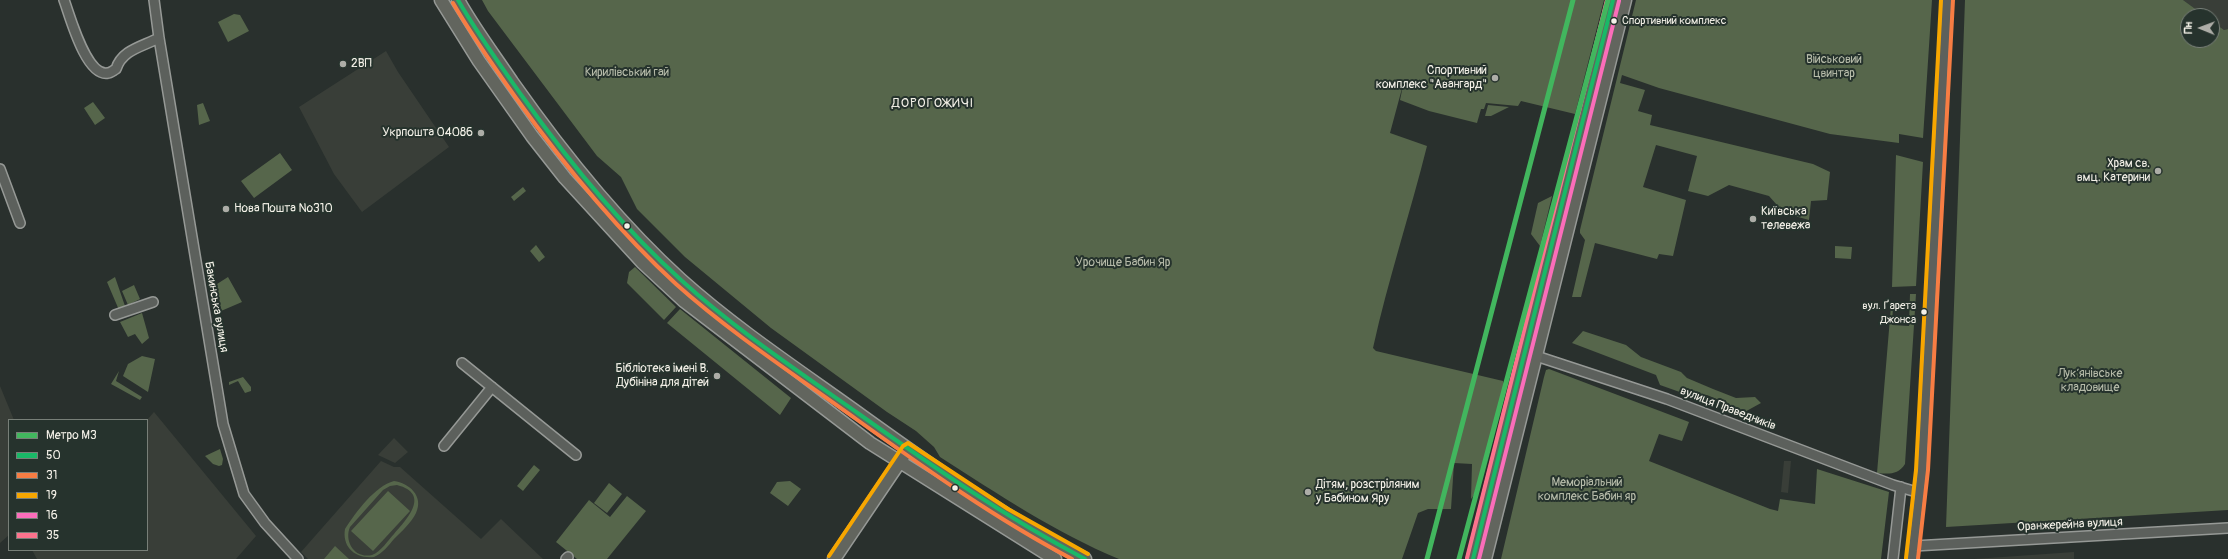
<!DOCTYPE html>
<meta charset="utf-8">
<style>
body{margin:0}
#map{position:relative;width:2228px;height:559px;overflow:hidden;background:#29302d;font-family:Pangolin,sans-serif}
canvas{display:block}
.legend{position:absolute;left:8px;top:419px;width:140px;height:132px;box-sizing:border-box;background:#26332d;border:1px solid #787f78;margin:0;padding:5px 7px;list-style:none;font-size:12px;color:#f4f1e8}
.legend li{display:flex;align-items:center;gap:8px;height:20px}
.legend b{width:20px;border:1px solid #787f78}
.north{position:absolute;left:2180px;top:8px;width:40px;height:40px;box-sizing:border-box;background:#26332d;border:1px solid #787f78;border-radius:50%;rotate:271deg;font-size:11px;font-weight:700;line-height:16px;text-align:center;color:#f4f1e8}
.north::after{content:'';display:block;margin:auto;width:14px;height:18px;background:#adada7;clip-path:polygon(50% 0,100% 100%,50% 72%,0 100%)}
</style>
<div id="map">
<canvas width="2228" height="559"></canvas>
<ul class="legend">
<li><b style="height:5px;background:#42b65e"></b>Метро M3</li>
<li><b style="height:5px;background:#1ab867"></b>50</li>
<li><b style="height:5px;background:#f77d43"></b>31</li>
<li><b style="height:5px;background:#f7a600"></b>19</li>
<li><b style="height:5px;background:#fb6dba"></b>16</li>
<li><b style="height:5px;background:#fc738d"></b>35</li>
</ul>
<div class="north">Пн</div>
</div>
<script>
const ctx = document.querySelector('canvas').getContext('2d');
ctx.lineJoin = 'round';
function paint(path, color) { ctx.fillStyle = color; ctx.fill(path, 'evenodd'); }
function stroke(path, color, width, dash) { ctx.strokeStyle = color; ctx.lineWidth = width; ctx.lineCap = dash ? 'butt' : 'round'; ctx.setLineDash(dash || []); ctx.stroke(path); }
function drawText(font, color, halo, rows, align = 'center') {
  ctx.font = font + ' Pangolin,sans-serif'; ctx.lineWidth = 4; ctx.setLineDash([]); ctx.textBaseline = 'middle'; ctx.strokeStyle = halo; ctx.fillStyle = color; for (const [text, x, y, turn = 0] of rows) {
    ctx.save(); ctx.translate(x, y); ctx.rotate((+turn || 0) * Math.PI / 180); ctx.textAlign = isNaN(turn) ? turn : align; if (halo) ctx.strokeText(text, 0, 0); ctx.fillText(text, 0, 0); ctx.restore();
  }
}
paint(new Path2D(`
 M2183,0h45v29l-4,1 -12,-9v-5h-7z
 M386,51l12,21 51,75 -87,65 -28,-38 -35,-67z
 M0,386l14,34h-5v115l-9,8z
 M154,412l102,124 -20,23h-199l-5,-9h115v-130z
 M394,438l14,14 -13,11 -17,-8z
 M381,461l13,6h6l81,72 20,-20 42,40h-235l-7,-7z
 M1784,461h7l-3,32 -7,-1z
 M2074,552v7h-100z`), '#393e38');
paint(new Path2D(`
 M482,0h1122l-29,114 -54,-13 -3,5 -32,-3 -2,6h-3l-4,14 -48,-12 -29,-11 4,-19 -14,52 37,13c-17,68 -39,134 -54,202l3,3 127,30 1,4 -30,110 -3,4 1,-35 -18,-1 -3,46h-23l-10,4 -16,46h-283c-63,-26 -121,-65 -179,-102l-6,-10 -18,-16 -29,-19 -116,-84 -86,-71 -48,-48 -16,-32 -24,-21 -109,-145z
 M1636,0h296l-9,138 -24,-4v9l-69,-9 -171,-46 -37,-13 -2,8 25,7 -7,21 14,4 -2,10 163,39 17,8 -3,28 -16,1 -2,19 -25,-7 -15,-17 -40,-11 -21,11 -20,-5 9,-35 -41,-11 -13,42 43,13 -13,56 -14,-2 -2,5 -62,-16 -14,54h-9l13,-57 -5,-7v-3z
 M1965,0h218l22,16h-17v24h24v-19l12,9 4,-1v481l-282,17z
 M234,14l6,1 9,16 -21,11 -10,-20z
 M93,102l12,16 -10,7 -11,-17z
 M203,103l7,18 -11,4 -2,-20z
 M1488,105l21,2 -18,9h-6z
 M280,153l12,17 -38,28 -13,-17z
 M1896,155l27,7 -7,124 -24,1z
 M523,187l3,4 -12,10 -3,-4z
 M1552,196l-12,50 -9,-12 7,-31z
 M536,245l9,12 -6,5 -9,-11z
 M1835,246l17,1 -1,12 -16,-1z
 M635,267l41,40 -12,13 -37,-37 2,-11z
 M115,277l10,29 -6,4 -12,-28z
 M228,277l14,25 -21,9 -4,-27z
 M134,285l6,14 -12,6 -6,-14z
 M1910,294h6l-11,170c-7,11 -16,10 -28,9l14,-167 2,1 -1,18 17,1z
 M680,309l111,89 -11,17 -113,-92z
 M142,313l7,25 -7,6 -7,-10 -7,3 -8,-15z
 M1583,331l43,14 15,12 40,15 6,6 26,11 23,9 19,-1 6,6 -20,11 -15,-11 -19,-8 -16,1 -31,-11 -4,-10 -84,-32z
 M142,356l13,3 -7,33 -25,-16 5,-12z
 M1549,369l140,53 -7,19 -23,-7 -10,27 121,48 8,2 2,-12 35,5 2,-35 72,23 -8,67h-380l43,-182 2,-7z
 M119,371l-3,10 26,16 -2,3 -29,-16z
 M243,377l8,10v4l-6,2 -7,-12 -9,4v-3z
 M220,449l3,10 -1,6 -3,1 -6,-2 -8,-8z
 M534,465l6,5 -17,21 -6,-5z
 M394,481c15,2 30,15 22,32 -5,10 -14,18 -22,26 -5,6 -12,15 -20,18 -20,2 -32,-11 -29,-28 11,-17 30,-43 49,-48zM397,485c34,9 10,34 -3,49 -6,6 -13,18 -22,21 -18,4 -28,-14 -22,-28l33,-37 7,-4z
 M790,481l11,8 -13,17 -18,-13 7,-11z
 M609,483l13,11 -15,19 -13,-10z
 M388,491l22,20 -37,40 -22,-20z
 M627,496l19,15 -39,48h-30l-21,-17 33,-42 21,17z
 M335,546l14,13h-25z`), '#56664b');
const minor = new Path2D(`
 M64,0c6,16 22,77 44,73 2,0 6,-3 8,-4 6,-19 25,-22 43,-31
 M154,0l5,38 64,386 21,70 21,29 33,36
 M0,169l20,54
 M115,315l38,-13
 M1530,354l137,45 226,86 27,8
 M462,363l114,92
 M444,446l48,-59
 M1914,546l314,-18
 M566,559l2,-2
 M1893,559l8,-72
 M1912,559l10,-89 25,-470`);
const major = new Path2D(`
 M441,0l38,61 53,75 33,42 77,84 42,39 186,142 185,116
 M458,0c16,29 36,55 54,82 50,71 105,140 169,198 56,50 120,92 181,136 71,51 144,103 223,143
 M834,559l69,-102
 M1473,559l140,-559
 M1485,559l140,-559`);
stroke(minor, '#969996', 12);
stroke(major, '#969996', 15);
stroke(minor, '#5c605c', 9);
stroke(major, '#62655e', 12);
stroke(new Path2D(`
 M458,0c19,33 42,65 64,96 47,66 99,130 159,184 55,50 117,91 178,134 73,52 146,103 226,145
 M1473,559l140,-559`), '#1ab867', 4);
stroke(new Path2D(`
 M453,3c19,33 41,64 63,95 48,67 100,131 160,186 56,50 119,91 180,135 70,50 140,100 216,140
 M1918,559l10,-89 25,-470`), '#f77d43', 4);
stroke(new Path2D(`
 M829,556l74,-110 5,-3 100,66 80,45
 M1906,558l10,-88 25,-470`), '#f7a600', 4);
stroke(new Path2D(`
 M1479,559l140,-558`), '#fb6dba', 4);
stroke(new Path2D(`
 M1467,558l140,-558`), '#fc738d', 4);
stroke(new Path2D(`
 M1427,559l146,-559
 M1459,559l149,-559`), '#42b65e', 5);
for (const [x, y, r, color] of [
 [1614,21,3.5,"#f4f1e8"],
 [343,64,4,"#adada7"],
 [1495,78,4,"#adada7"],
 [481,133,4,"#adada7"],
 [2158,171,4,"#adada7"],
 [226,209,4,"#adada7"],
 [1753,219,4,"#adada7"],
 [627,226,3.5,"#f4f1e8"],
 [1924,312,3.5,"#f4f1e8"],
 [717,376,4,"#adada7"],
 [955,488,3.5,"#f4f1e8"],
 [1308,492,4,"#adada7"]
]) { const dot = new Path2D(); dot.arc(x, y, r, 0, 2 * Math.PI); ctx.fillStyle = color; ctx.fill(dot); stroke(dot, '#26332d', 1.5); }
drawText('11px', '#f4f1e8', '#26332d', [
 ["Спортивний комплекс",1622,21],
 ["вул. Ґарета",1916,306,"right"],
 ["Джонса",1916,320,"right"]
], 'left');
drawText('12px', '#b8bdab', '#26332d', [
 ["Військовий",1834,60],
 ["цвинтар",1834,74],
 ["Кирилівський гай",627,73],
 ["Урочище Бабин Яр",1123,263],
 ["Лукʼянівське",2090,374],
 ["кладовище",2090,388],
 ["Меморіальний",1587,483],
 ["комплекс Бабин яр",1587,497]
]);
drawText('12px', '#f4f1e8', '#26332d', [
 ["2ВП",351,64],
 ["Спортивний",1487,71,"right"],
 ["комплекс \"Авангард\"",1487,85,"right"],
 ["Укрпошта 04086",473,133,"right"],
 ["Храм св.",2150,164,"right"],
 ["вмц. Катерини",2150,178,"right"],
 ["Нова Пошта №310",234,209],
 ["Київська",1761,212],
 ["телевежа",1761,226],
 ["Бібліотека імені В.",709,369,"right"],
 ["Дубініна для дітей",709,383,"right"],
 ["Дітям, розстріляним",1316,485],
 ["у Бабином Яру",1316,499]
], 'left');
drawText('12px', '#f4f1e8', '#26332d', [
 ["Бакинська вулиця",216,307,80],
 ["вулиця Праведників",1728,409,21],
 ["Оранжерейна вулиця",2070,525,-3]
]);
ctx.letterSpacing = '1px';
drawText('13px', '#f4f1e8', '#26332d', [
 ["ДОРОГОЖИЧІ",933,104]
]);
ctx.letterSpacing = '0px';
</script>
